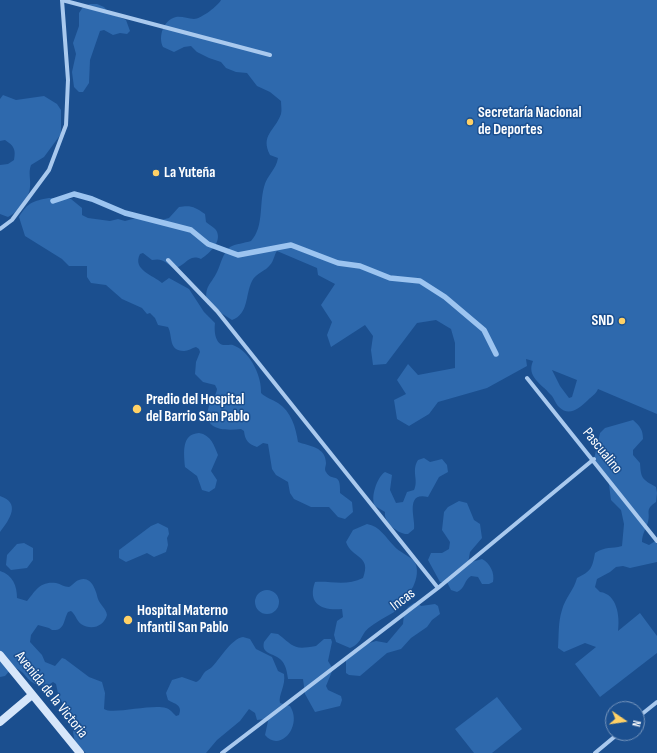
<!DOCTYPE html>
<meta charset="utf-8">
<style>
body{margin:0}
#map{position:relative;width:657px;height:753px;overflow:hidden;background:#1b4f8f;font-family:"Sofia Sans Condensed",sans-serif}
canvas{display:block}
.north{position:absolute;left:605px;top:701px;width:40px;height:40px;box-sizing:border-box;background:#1b4f8f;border:1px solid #7695bc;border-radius:50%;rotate:103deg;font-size:11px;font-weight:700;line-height:16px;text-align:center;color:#fff}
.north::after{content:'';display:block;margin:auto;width:14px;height:18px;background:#ffd166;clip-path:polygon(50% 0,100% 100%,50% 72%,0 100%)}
</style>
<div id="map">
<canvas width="657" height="753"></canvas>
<div class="north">N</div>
</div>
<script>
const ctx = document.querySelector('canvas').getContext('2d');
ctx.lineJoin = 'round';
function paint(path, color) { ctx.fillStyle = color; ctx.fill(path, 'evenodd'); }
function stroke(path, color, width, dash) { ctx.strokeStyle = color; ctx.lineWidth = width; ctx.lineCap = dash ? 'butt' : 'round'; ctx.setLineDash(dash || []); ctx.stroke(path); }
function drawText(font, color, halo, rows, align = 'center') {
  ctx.font = font + ' "Sofia Sans Condensed",sans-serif'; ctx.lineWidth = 3; ctx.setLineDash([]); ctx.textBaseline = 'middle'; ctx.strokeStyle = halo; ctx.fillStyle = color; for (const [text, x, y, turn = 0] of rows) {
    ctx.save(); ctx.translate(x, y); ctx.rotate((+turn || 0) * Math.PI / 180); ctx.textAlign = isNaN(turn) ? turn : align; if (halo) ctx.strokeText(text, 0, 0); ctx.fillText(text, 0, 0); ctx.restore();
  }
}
paint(new Path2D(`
 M221,0h436v414l-59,-25c-2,5 -7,8 -10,11 -8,8 -19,17 -29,7 -4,-4 -5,-10 -9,-13 -8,-10 -24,-17 -17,-33l-7,-2 1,7 -40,22 -49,14 -9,12 -20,12 -12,-7 -3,-19 12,-6 -9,-14 11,-16 10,11 37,-7v-25l-4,-14 -15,-9 -19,3 -31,41 -13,1 -2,-15 2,-14 -8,-11 -34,22 -4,-12 5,-13 -11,-17 14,-21 -17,-9 -1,-7 -40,-17c-3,4 -3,10 -7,14 -4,6 -14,8 -18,16 -7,14 -3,33 -20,39l-25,-16c-3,-18 3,-18 10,-32 4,-8 5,-18 13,-25 5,-3 15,-4 21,-6 13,-14 8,-36 13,-54 3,-12 12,-17 14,-29l-8,-3c-10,-20 5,-24 11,-41 1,-4 0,-9 0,-13l-11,-9 -13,-6 -10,-13 -11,-1 -10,-4 -5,-6 -12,-4 -12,-6 -6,-6 -7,1 -10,5 -11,-5c-5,-10 0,-27 13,-30 6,-1 12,2 18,2 7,0 25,-14 27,-19zM552,370l25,10 -5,17 -3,1 -9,-12z
 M97,4l7,3 5,6 17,7 4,11 -3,3 -7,-1 -7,2 -9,-5 -4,1 -10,29 -1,23 -6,9h-4l-5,-5 -2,-15 4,-18 -3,-11 6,-17v-13l4,-6 7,-3z
 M3,95l13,5 28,-4 13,8 4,6v24l-17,23 -13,8c-3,8 0,14 -1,22 -1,12 -12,25 -22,30l-8,-3v-49l8,-1 6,-4c2,-11 0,-14 -9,-20l-5,1v-42z
 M49,198l22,1 11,9v7l6,3 22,3 8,-2 7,2 15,-4 14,5 15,-4 10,-11c12,-2 16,0 26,7l1,8c3,3 8,5 10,8 7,11 -6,23 -15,29 -14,-6 -15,9 -28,9 -8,-6 -10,-10 -21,-8l-9,-7 -3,1c-8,16 13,21 22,29l7,-5 20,11 15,23 11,11c-1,8 0,23 11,22 4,0 6,-1 9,1 16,7 27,31 26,47 5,5 11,6 17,10 13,8 18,25 20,39 11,4 28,5 28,21 0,3 -2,6 0,9 6,11 15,-2 14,21l12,9 1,10 -8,7 -7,-2 -9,-10h-18l-17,-8 -4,-6 -2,-11 -12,-7 -4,-6 -4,-25 -5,-1 -6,4c-9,-3 -12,-7 -13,-16l-3,-2c-17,2 -40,1 -32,-23 3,-6 7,-10 8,-17l-2,-4 -12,-3 -8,-8 1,-12 4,-10 -1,-3 -3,-2c-4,1 -8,4 -12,4 -16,0 -11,-15 -16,-24l-10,-2 -3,-7 -5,-5 -3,1 -5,-6 -20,-9 -16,-14 -15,-2 -4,-6v-11h-18l-7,-7 -37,-23 -6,-19c9,-15 14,-16 30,-19z
 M633,420c7,6 10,10 10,19l-10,11v5l7,8c1,16 2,16 16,24l1,6 -1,9c-12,8 -5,10 -8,20 -2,7 -6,12 -6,20l7,3 8,-5v22l-27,6 -7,-2 -7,1 -6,5 -13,7 -2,8 5,5c17,2 20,24 18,39l22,-18 17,23v17l-57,44 -25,-33 21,-17 -11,-4 -21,9 -6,-4c1,-13 0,-26 4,-38 3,-12 12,-20 15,-32 14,-7 15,-9 18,-25 11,-7 16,-4 27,-7l2,-22 -3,-14 -10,-10 -3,-23 -14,-18 6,-26 5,-5z
 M199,433c12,2 15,12 19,22l-7,16 6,9 -2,8 -6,4 -7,-2 -5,-14 -12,-9c-1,-14 -4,-33 14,-34z
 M424,458l6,4 12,-3 5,6 1,7 -9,5 -11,20c-24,-6 -12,23 -14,32l-6,5c-9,1 -25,-12 -23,-22l-10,-6c-5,-8 2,-29 10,-34l7,3 -2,15 6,13 7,-1 4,-10 7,-2c5,-10 -3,-19 4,-30z
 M0,496c21,7 10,23 0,36z
 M459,501l8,2 7,17 6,4 2,14 -12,14 -2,11 14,-4c8,4 13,14 11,23l-4,2h-7l-4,-7 -7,-1c-7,4 -6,13 -14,16l-6,-2 -4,-8h-7l-12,-22 3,-7h11l7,-4 1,-7 -8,-12 2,-18 4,-5z
 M158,523l10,5 1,6 -2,4 1,7 -2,7 -12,5 -7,-4 -21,9 -7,-4v-8l32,-24z
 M367,524c13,2 18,13 27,22 5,6 16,10 20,15 5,7 3,18 -1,26 -1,2 -4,4 -5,7 -3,5 -2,9 -7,13 -10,8 -21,12 -31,20 -10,7 -7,16 -20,21l-14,-6 -2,-7 3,-14 6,-4 -1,-8c-20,2 -35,-5 -27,-27 17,-1 32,4 48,-4 9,-23 -11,-19 -17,-36l7,-12z
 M24,543l9,5v12l-6,8 -16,2 -5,-5 1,-10 10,-11z
 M0,571c13,4 17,15 17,27l10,3c8,-9 12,-20 29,-18 5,1 8,4 13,4 4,-2 6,-6 10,-7 12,-5 17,10 19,19 2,6 8,9 9,16 -3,11 -15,16 -26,9 -5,-4 -5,-9 -10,-13l-3,1c-5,9 -3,19 -16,18l-3,-2 -11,-3 -7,10 -1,7 12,13 3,7 10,4 7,-8 3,1 24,18 13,5 3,11 -1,16c8,6 47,-5 62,-1 4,1 7,5 10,8l3,-1c4,-10 -4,-11 -11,-15l-2,-7 6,-13 10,-3 14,5c5,-2 5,-5 8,-9 2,-3 5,-3 8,-6 7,-7 20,-29 31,-30l7,2 6,10 16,8 6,14 6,3c2,12 -6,21 -4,29l10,3c13,20 -10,47 -25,29l3,-14 -3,-2 -8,1 -2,-7 -6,-4 -9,12 -23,19 -11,13h-120l-11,-10 -2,-11 3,-11 -17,-23 -3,-14 -3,-2 -6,4c-23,-1 -17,-13 -34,-19l-8,9 -5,1z
 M255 602a12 12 0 1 1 24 0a12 12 0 1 1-24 0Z
 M414,603h4l3,3 14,-2 3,2 2,8 -8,6 -5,7 -16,11 -10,11 -14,4 -27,23 -11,-1 -3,-2v-15l8,-8 9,-5 13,-4 11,2 16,-19 1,-11 4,-6z
 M271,633l7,1c17,13 15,16 38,12l8,-7h7l1,3 -4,19 5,8 -7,17 2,4 13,6 1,4 -2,6 -25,6 -10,-18 -2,-15h-15c-1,-7 -2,-15 -8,-20 -7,-6 -19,-5 -16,-17z
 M497,697l25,32 -30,24h-18l-19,-24z`), '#2e69ad');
stroke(new Path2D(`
 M53,201l21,-7 18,5 33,14 66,17 17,14 30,11 53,-10 47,18 22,3 30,12 30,3 25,16 39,33 12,24`), '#9cc4f0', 5.5);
stroke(new Path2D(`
 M62,0l208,55
 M0,229l12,-9 37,-50 17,-45 2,-45 -6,-80
 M168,260l49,51 221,277
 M527,378l130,163
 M637,718l20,-16
 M222,753l216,-165 156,-129
 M595,753l24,-20`), '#a9c9ee', 4);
stroke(new Path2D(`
 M0,655l80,98
 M0,722l32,-27`), '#d6e6fa', 8);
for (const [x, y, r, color] of [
 [470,122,4,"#ffd166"],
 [156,173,4,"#ffd166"],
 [622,321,4,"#ffd166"],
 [137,409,5,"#ffd166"],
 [128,620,5,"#ffd166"]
]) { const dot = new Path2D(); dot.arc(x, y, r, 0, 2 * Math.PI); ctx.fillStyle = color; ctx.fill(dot); stroke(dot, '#1b4f8f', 1.5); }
drawText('bold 15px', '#fff', '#1b4f8f', [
 ["Secretaría Nacional",478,113],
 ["de Deportes",478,130],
 ["La Yuteña",164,173],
 ["SND",614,321,"right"],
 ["Predio del Hospital",146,400],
 ["del Barrio San Pablo",146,417],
 ["Hospital Materno",137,611],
 ["Infantil San Pablo",137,628]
], 'left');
drawText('15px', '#fff', '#1b4f8f', [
 ["Pascualino",602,451,51],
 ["Incas",403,600,-37],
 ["Avenida de la Victoria",51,695,51]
]);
</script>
